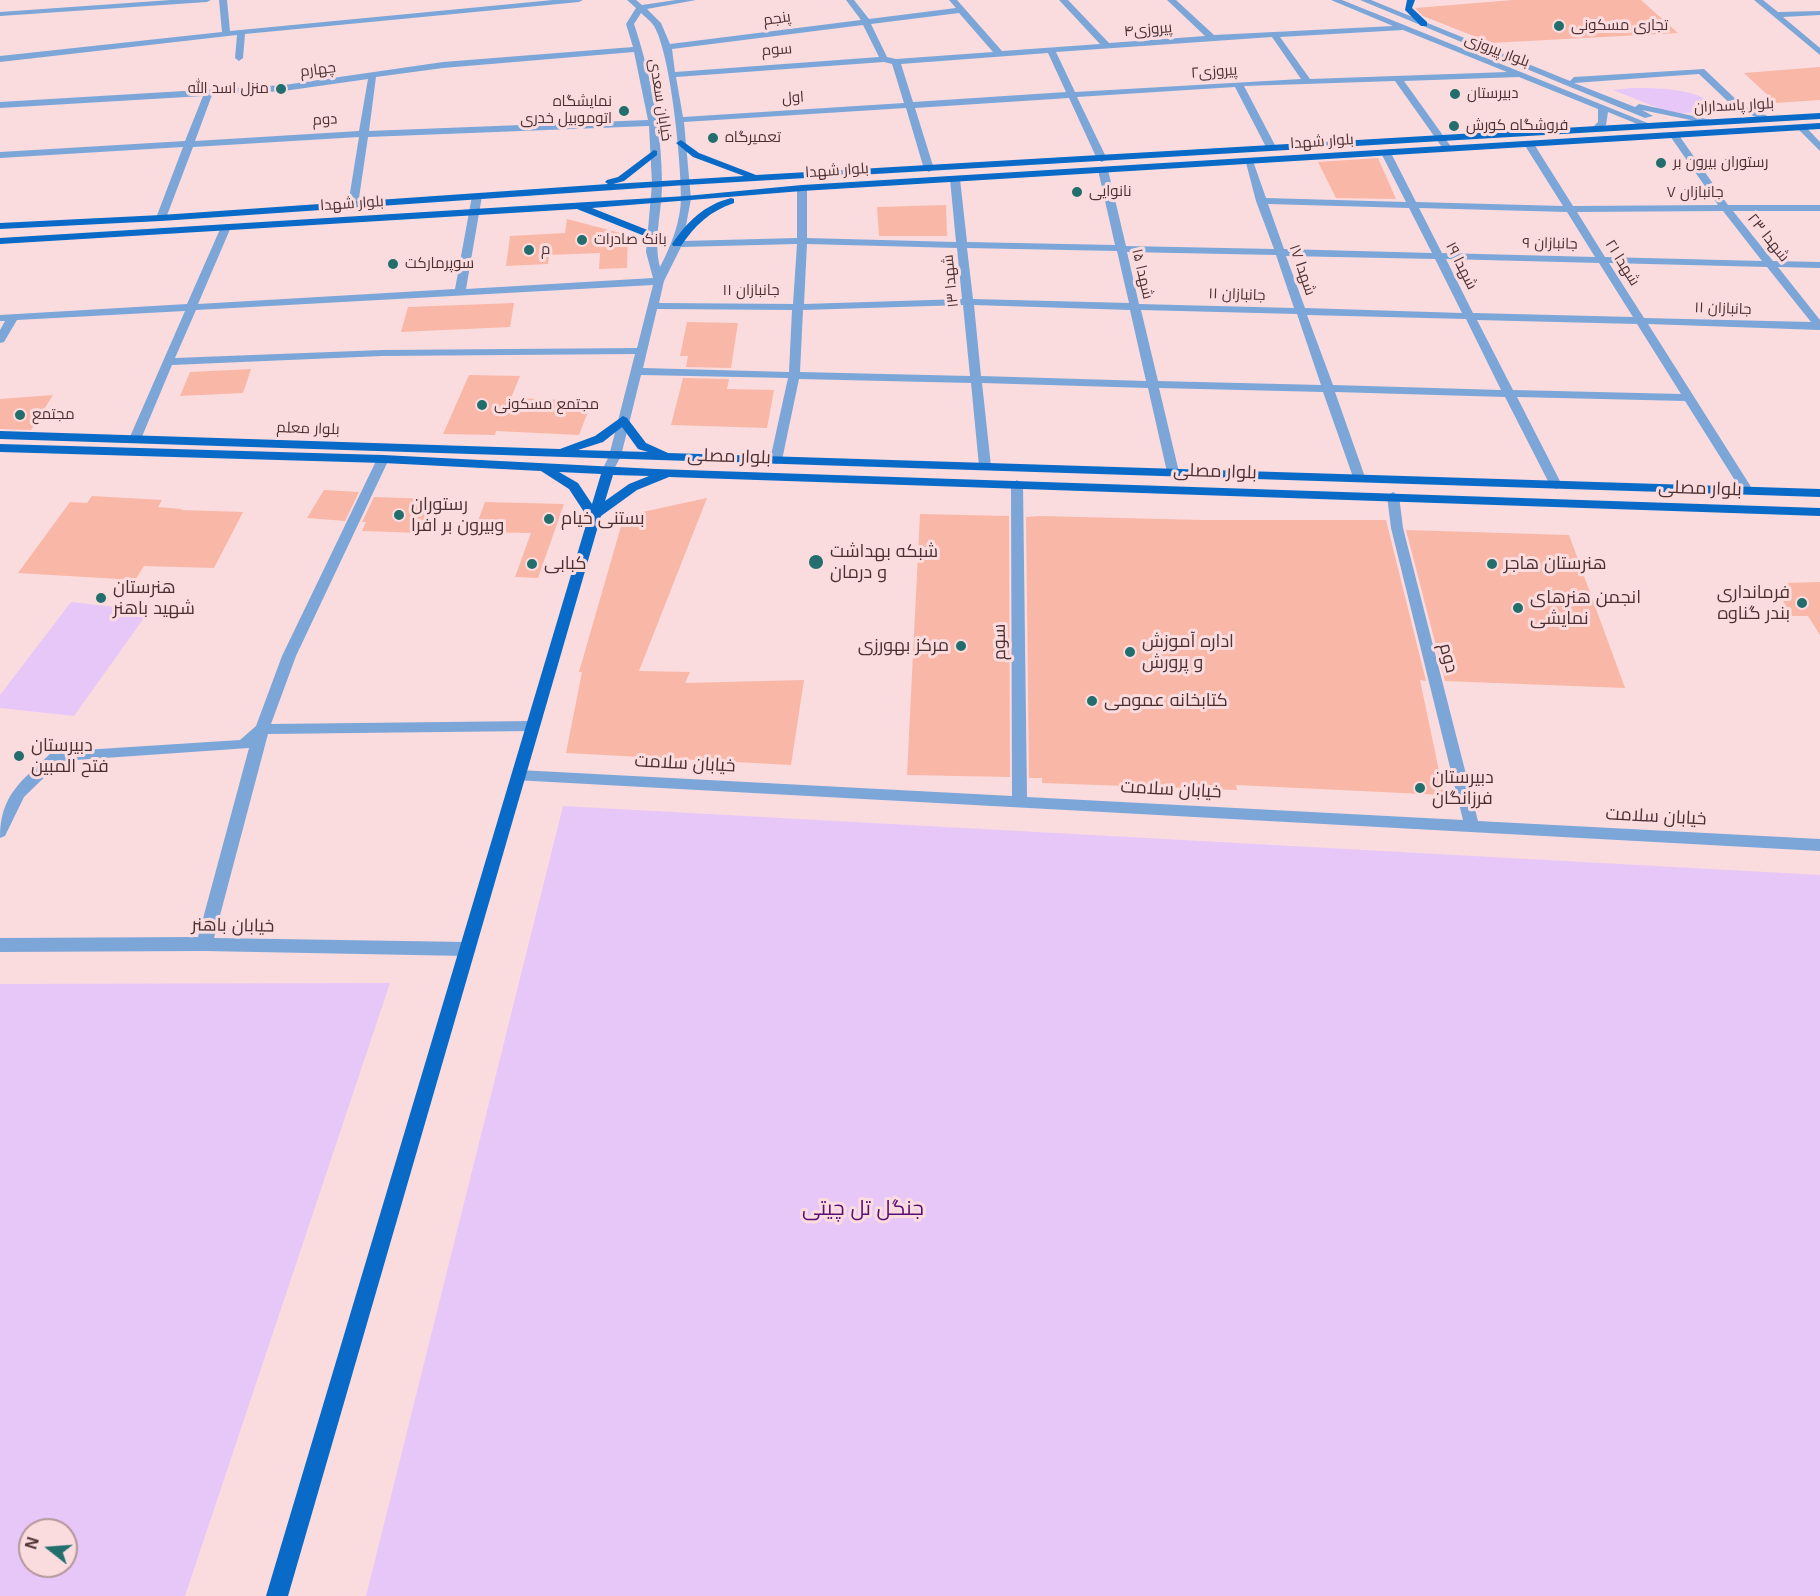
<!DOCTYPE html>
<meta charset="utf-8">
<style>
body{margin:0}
#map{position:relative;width:1820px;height:1596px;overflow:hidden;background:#fadcde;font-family:Arial,sans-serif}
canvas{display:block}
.north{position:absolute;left:18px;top:1518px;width:60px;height:60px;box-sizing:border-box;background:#fadcde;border:2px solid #b49799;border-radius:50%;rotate:287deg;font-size:16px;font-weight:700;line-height:24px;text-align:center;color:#4b2f31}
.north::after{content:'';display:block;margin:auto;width:21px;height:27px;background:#226e6d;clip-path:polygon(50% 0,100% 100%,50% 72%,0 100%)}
</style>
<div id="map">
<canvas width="1820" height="1596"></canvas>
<div class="north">N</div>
</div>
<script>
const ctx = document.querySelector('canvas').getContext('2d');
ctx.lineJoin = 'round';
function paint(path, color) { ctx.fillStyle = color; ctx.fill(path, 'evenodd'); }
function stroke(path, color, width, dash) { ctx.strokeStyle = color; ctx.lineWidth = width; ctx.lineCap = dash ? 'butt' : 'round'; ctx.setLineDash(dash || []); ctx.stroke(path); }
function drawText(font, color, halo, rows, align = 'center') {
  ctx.font = font + ' Arial,Cairo,sans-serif'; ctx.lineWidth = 6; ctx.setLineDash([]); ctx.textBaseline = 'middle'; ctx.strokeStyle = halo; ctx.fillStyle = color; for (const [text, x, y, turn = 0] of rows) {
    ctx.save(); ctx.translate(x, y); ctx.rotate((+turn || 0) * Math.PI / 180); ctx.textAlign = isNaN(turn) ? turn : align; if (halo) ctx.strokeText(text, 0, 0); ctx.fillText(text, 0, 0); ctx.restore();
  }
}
paint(new Path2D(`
 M1631,88c20,0 78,-1 83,23l-41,3 -60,-24z
 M71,602l78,9 -75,105 -74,-8v-13z
 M563,806l1257,69v721h-1454z
 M390,983l-205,613h-185v-612zM30,1530h36v36h-36z`), '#e7c7f8');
paint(new Path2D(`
 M1513,0h128l37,33 -187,10 -68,-27 -8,-8z
 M1820,67v33l-44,3 -32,-30z
 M1378,158l18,41 -60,-1 -18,-36z
 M946,205l1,31h-68l-2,-29z
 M567,219l61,16 -1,33 -28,1 1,-16 -51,2 -1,9 -42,2 4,-30 55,-3z
 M514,303l-4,24 -109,5 7,-25z
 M687,322l51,1 -7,45 -45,-1 2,-11h-8z
 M251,369l-8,24 -63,3 10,-24z
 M469,375l51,1 -9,22 81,3 -13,34 -83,-4 -1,4 -52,-1z
 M683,378l46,1 -2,10 47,1 -7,38 -96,-3z
 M53,395l-22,35 -31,-1v-30z
 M324,490l35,2 -14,29 -38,-3z
 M92,496l70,4 -4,7 24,2 -2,1 63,2 -29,56 -70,-2 -9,14 -117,-7 52,-71 17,1z
 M374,497l61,2 -15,34 -58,-2 4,-9h-4z
 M707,498l-68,173 51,1 -5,11 119,-3 -13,85 -225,-12 16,-81h-3l45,-156z
 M485,502l79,2 -26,74 -23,-1 16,-44 -57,-1z
 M920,514l89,2 1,261 -103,-2z
 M1039,516l164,4h183l40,161 -6,-1 24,115 -208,-10 1,5 -195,-7v-5h-13l-3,-261z
 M1406,530l163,5 56,153 -180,-7z
 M1820,582v53l-12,-19h-16l-15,-25h14l-5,-8z`), '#f9b7a7');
paint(new Path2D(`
 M171,0h40l-4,2 -207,14v-4z
 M219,0h8l3,31 323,-31h30l-4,2 -334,32 -2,24 -4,3 -4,-3 2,-23 -237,27v-6l222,-24z
 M627,0h9l6,5 34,-5h20l-49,9 14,14 9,21 191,-24 -15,-20h8l15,19 87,-11 -7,-8h8l45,51 98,-7 -41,-44h9l41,43 96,-7 -38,-36h9l38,35 179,-9 -62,-26h11l313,126 -8,2 -39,-16 -2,13 -7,6h-6l-2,-2 7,-7v-13l-79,-32 -115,4 48,67 -5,3 -3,-1 -49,-69 -151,5 32,61 -5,3 -5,-3 -31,-60 -158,10 30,62 -5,3 -5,-3 -28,-61 -154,10 19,61 -5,3 -5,-3 -18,-61 -222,14 7,77 -8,42 114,-3v-50l5,-3 5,3v50l149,4 -6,-63 5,-3 5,3 7,63 148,3 -17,-75 5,-3 5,3 18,76 148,3 -18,-48 -11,-42 8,2 13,37 140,4 -25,-49 5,-3 5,3 25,49 147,4 -39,-62 5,-3 5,3 39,62 145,-1 -48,-69 5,-3 3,1 50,71h92v6h-87l40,50 47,1v6l-42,-1 42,53v10l-172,-6 105,166 -6,4 -6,-4 -56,-89 -168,-4 45,88 -6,4 -6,-4 -45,-88 -170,-5 30,85 -6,4 -6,-4 -30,-85 -164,-4 20,84 -6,4 -6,-4 -19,-84 -166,-5 9,83 -6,4 -6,-4 -8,-83 -172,-4 -17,81 -6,4 -6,-4 18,-82 -147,-3 -20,81 -9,17 -4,1 -6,-4 7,-14 26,-102 -253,2 -210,9 -31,74 -6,4 -6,-4 56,-128 -168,9 -13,22 -4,1v-13l5,-9h-5v-6l187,-11 34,-77 5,-3 5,3 -33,77 257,-15 17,-93 5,-3 5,3 -16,93 187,-11 -7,-26 6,-68 -3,-58 -281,11 -10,68 -5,3 -5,-3 11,-68 -166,10 -27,71 -5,3 -5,-3 27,-71 -183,11v-6l185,-11 18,-45 -203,12v-6l284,-17 159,-23 190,-15 -7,-23 10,-16zM641,13c4,4 10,8 13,13 17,29 27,136 27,171 0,24 -10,49 -21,70 -7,-27 2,-55 2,-83 0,-53 -11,-109 -28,-160zM959,13l34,39 -97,7 -9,-2 -16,-33zM863,25l16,32 -204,15 -3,-23zM1403,30l104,42 -197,7 -30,-42zM1272,37l29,42 -226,13 -19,-40zM634,52l14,68 -279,11 7,-54 67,-9zM1048,53l18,39 -153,10 -12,-38zM884,62l8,2 12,39 -221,14 -7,-40zM368,79l-9,52 -164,10 17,-46 72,-4zM1268,204l141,4 23,45 -148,-4zM1419,208l148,4 28,45 -153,-4zM1723,211l39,50 -157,-4 -28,-45zM797,244l-4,60 -134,-1 5,-22 17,-34zM807,244l150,4 5,51 -158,5zM967,248l150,3 12,52 -156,-4zM1127,252l149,3 18,53 -155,-4zM1286,256l149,3 27,54 -157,-5zM1446,259l153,4 34,54 -160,-4zM1609,263l158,4 44,55 -167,-4zM653,285l-16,63 -255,2 -207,8 21,-48zM963,305l7,71 -170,-4 3,-62zM974,305l156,5 16,71 -165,-5zM657,309l135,1 -3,62 -146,-4zM1141,310l156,4 24,71 -163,-4zM1307,315l159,4 35,71 -168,-5zM1477,320l160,4 44,70 -168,-4z
 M1360,0h11l199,81 4,-4 130,-8 39,37 32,13 -5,3 -33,-12 -38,-36 -125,9 61,24 4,-3 81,18 -5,3 -73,-15 11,6 -8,2z
 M1754,0h9l15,12 42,-1v4l-37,2 37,31v7z
 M1798,125h6l16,17v9l-22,-22z
 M383,455l6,4 -93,197 -25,68 260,-3 7,5 -7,5 -263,3 -54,204 252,4 6,2 2,5 -2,5 -6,2 -262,-5 -204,1v-14l198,-1 51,-189 -188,13 -37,36 -19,39 -5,2c0,-44 22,-57 52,-86l188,-12 16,-14 26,-70 95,-197z
 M1017,480l6,4 4,313 436,23 -72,-292 -4,-32 6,-4 6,4 4,32 75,293 342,18v12l-1306,-71 -2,-4 7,-6 493,26 -1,-312z`), '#7ca6d8');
paint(new Path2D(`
 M1407,0h8l-3,8 15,14v4h-6l-16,-16z
 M1820,113v6l-1134,66 -525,36 -161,8v-6l161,-8 447,-31 -3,-2 2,-2 11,-3 36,-27 3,1v4l-33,26 -11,3 131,-8 -51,-19 -17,-14 5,-3 18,13 57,22z
 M1820,123v6l-1018,62 -210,17 58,23 7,10 -5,3 -10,-9 -65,-26 -577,35v-6l686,-42 116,-11z
 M731,198l3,1v4c-24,8 -39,22 -53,43h-8l-1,-2c16,-23 32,-39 59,-46z
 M623,416l4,2 19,25 22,10 1152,36v8l-1820,-58v-8l560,18 35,-13zM622,427l16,22 10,3 -70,-2 25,-8z
 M0,444l383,11 273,14 1164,39v8l-1151,-39 -32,13 -36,26 -313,1080h-22l322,-1078 -19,-29 -28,-18 -158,-8 -383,-11zM559,472l42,2 -9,30 -14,-21zM613,475l36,1 -20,8 -24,17z`), '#096bc7');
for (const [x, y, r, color] of [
 [1559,26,6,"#226e6d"],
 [281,89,6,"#226e6d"],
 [1455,94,6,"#226e6d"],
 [624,111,6,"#226e6d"],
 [1454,126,6,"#226e6d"],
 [713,138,6,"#226e6d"],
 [1661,163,6,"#226e6d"],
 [1077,192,6,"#226e6d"],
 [582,240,6,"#226e6d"],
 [529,250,6,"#226e6d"],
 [393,264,6,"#226e6d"],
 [482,405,6,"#226e6d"],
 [20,415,6,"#226e6d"],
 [399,515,6,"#226e6d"],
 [549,519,6,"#226e6d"],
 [816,562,8,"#226e6d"],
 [532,564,6,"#226e6d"],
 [1492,564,6,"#226e6d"],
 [101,598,6,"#226e6d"],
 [1802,603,6,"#226e6d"],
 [1518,608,6,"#226e6d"],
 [961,646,6,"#226e6d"],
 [1130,652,6,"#226e6d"],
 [1092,701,6,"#226e6d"],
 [19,756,6,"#226e6d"],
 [1420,788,6,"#226e6d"]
]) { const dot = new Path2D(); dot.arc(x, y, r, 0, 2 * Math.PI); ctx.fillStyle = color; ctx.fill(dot); stroke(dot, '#fadcde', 2); }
drawText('15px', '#4b2f31', '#fadcde', [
 ["پنجم",777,19,-8],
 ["پیروزی۴",1148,30,-5],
 ["سوم",777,50,-4],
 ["بلوار پیروزی",1497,51,21],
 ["چهارم",318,70,-7],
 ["پیروزی۲",1214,72,-4],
 ["اول",793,98,-4],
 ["خیابان سعدی",660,100,81],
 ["بلوار پاسداران",1734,106,-3],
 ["دوم",325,120,-3],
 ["بلوار شهدا",1322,142,-4],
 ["بلوار شهدا",837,171,-4],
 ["جانبازان ۷",1695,193],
 ["بلوار شهدا",352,204,-4],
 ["شهدا ۲۳",1768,238,51],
 ["جانبازان ۹",1550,244,1],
 ["شهدا ۲۱",1622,263,58],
 ["شهدا ۱۹",1461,266,63],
 ["شهدا ۱۷",1302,270,71],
 ["شهدا ۱۵",1142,274,77],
 ["شهدا ۱۳",951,281,-96],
 ["جانبازان ۱۱",751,291],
 ["جانبازان ۱۱",1237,295,2],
 ["جانبازان ۱۱",1723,309,2],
 ["بلوار معلم",308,429,2]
]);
drawText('15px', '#4b2f31', '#fadcde', [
 ["تجاری مسکونی",1571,26],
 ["منزل اسد الله",269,89,"right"],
 ["دبیرستان",1467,94],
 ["نمایشگاه",612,102,"right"],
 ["اتوموبیل خدری",612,119,"right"],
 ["فروشگاه کورش",1466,126],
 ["تعمیرگاه",725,138],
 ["رستوران بیرون بر",1673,163],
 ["نانوایی",1089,192],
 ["بانک صادرات",594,240],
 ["م",541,250],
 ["سوپرمارکت",405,264],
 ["مجتمع مسکونی",494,405],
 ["مجتمع",32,415]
], 'left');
drawText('18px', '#4b2f31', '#fadcde', [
 ["بلوار مصلی",729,457,2],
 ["بلوار مصلی",1215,472,2],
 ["بلوار مصلی",1700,489,2],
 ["سوم",1000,642,-91],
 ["دوم",1448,658,76],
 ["خیابان سلامت",685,764,3],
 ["خیابان سلامت",1171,790,3],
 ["خیابان سلامت",1656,817,3],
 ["خیابان باهنر",233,926,1]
]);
drawText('18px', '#4b2f31', '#fadcde', [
 ["رستوران",411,505],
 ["وبیرون بر افرا",411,526],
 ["بستنی خیام",561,519],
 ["شبکه بهداشت",830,552],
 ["و درمان",830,573],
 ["کبابی",544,564],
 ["هنرستان هاجر",1504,564],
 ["هنرستان",113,588],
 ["شهید باهنر",113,609],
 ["فرمانداری",1790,593,"right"],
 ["بندر گناوه",1790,614,"right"],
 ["انجمن هنرهای",1530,598],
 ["نمایشی",1530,619],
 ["اداره آموزش",1142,642],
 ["و پرورش",1142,663],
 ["مرکز بهورزی",949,646,"right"],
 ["کتابخانه عمومی",1104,701],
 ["دبیرستان",31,746],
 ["فتح المبین",31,767],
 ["دبیرستان",1432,778],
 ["فرزانگان",1432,799]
], 'left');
drawText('21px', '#5a0f77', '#fadcde', [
 ["جنگل تل چیتی",863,1209]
]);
</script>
